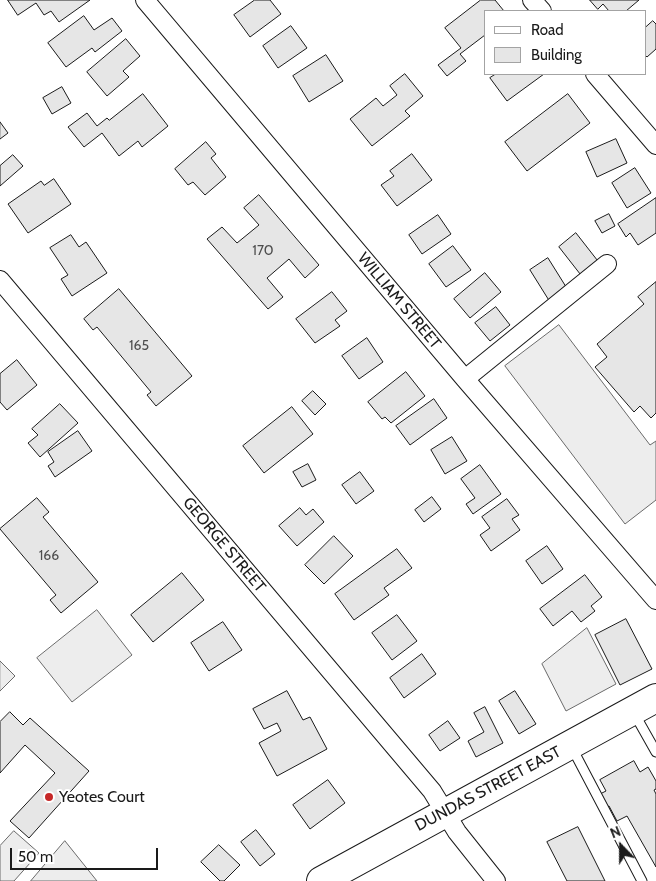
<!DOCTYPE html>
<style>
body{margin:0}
#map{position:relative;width:656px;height:881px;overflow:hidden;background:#fff;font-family:Cabin,sans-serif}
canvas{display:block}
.legend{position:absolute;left:484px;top:10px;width:162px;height:65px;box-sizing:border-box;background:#fff;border:1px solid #a3a3a3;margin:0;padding:6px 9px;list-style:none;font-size:15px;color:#1a1a1a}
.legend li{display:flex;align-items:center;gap:10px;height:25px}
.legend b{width:25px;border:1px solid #a3a3a3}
.north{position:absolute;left:596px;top:821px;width:50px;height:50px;-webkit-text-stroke:4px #fff;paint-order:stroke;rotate:338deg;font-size:14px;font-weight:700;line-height:20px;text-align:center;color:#1a1a1a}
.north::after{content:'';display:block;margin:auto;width:18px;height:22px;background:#1a1a1a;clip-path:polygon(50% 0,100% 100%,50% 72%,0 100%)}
.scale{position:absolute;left:10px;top:848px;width:148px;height:22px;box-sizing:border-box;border:2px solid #1a1a1a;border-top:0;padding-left:6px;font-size:15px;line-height:18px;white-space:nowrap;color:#1a1a1a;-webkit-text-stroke:4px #fff;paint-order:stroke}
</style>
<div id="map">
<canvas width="656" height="881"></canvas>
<ul class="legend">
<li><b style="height:6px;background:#fff"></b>Road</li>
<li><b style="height:14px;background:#e6e6e6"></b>Building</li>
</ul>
<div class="north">N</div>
<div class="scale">50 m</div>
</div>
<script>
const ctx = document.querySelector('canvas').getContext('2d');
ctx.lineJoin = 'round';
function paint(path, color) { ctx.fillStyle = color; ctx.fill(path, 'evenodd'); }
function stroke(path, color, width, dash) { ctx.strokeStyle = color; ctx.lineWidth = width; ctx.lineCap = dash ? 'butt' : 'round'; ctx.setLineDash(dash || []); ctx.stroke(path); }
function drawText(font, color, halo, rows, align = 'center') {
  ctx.font = font + ' Cabin,sans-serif'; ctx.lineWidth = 4; ctx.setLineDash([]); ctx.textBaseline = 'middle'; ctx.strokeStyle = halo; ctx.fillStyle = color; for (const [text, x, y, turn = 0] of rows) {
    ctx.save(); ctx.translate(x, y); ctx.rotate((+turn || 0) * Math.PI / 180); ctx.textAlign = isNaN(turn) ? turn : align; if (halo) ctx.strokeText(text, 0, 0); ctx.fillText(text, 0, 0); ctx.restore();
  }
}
const built = new Path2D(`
 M559,325l91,120 6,-4v59l-31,24 -120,-158z
 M97,610l35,45 -60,47 -35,-44z
 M587,628l29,56 -50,27 -24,-47z
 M0,661l15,15 -15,15z
 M14,831l25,22 -25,28h-14v-35z
 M65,841l32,40h-66z`);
paint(built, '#ededed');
stroke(built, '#6a6a6a', 1);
const building = new Path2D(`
 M8,0h82l-31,22 -8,-11 -7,4 -8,-12 -18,12z
 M255,0h15l11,14 -31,23 -16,-22z
 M481,0h14l9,11h-19v24l-25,19 6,7 -19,15 -9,-11 23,-17 -16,-20z
 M590,0h49l-13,11h-17l-6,-7 -5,5z
 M84,16l10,14 18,-12 10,13 -27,21 -3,-4 -26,19 -18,-24z
 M653,21l3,3v25l-9,8 -2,-2v-27z
 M291,26l16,22 -29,20 -15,-22z
 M126,39l14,17 -17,15 6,6 -22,19 -20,-24z
 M326,55l17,26 -34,21 -16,-26z
 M405,74l18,22 -18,15 5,5 -38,30 -22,-27 26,-21 7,8 14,-11 -7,-9z
 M496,74h48l-37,27 -17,-23z
 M62,87l9,16 -19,11 -9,-16z
 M143,94l25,32 -26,21 -4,-6 -19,15 -17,-23 -18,14 -16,-20 19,-14 10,13 10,-8 2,2z
 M568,94l22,29 -63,48 -22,-29z
 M0,122l8,11 -8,6z
 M616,139l11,24 -30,14 -11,-25z
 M206,142l10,12 -5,4 15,19 -21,18 -12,-13 -5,3 -13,-16z
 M412,154l20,26 -35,26 -16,-21 13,-9 -4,-5z
 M13,155l10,11 -23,20v-20z
 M635,168l16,25 -24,15 -15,-25z
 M54,179l17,25 -43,29 -20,-29 33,-23 3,4z
 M259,195l60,70 -14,13 -16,-19 -22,19 16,19 -15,12 -61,-70 15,-12 15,16 22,-18 -15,-17z
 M656,198v35l-18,12 -8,-12 -4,4 -8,-13z
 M609,214l6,12 -13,7 -7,-12z
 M438,215l13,19 -29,20 -13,-19z
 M576,233l25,32 -17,14 -25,-32z
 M71,235l8,12 7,-5 21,31 -35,23 -11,-17 7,-4 -18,-27z
 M453,246l18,24 -25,17 -17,-23z
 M548,258l20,32 -18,12 -20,-32z
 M485,273l16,19 -31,26 -16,-19z
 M656,282v131l-5,5 -11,-12 -6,6 -39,-45 12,-10 -10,-13 47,-40 -6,-7z
 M119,289l73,87 -36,30 -9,-11 4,-3 -54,-65 -4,3 -9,-11z
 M332,292l15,19 -12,9 5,6 -25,17 -19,-24z
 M496,307l14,18 -20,16 -15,-18z
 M367,338l16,24 -24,17 -17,-23z
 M17,360l20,25 -30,25 -7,-8v-28z
 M406,372l19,24 -34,27 -6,-6 -3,2 -14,-17z
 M313,391l13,13 -11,11 -13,-14z
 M434,399l13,19 -37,27 -14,-19z
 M60,404l18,19 -38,34 -12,-14 10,-8 -6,-6z
 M292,407l21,27 -49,39 -21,-27z
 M78,431l14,20 -37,26 -7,-11 6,-4 -6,-10z
 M452,437l15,24 -22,13 -14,-24z
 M308,464l8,16 -14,7 -9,-15z
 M480,465l21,29 -28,20 -7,-10 9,-6 -14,-19z
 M360,472l14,19 -18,13 -14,-19z
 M432,497l9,12 -17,13 -9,-12z
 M37,498l12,14 -6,5 55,65 -37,31 -11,-13 6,-5 -56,-66z
 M507,499l12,16 -7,4 8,11 -29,21 -11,-16 10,-7 -8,-11z
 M300,508l6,7 7,-6 11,13 -27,24 -18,-20z
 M334,536l19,20 -29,28 -19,-19z
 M547,546l16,23 -21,15 -16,-23z
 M397,549l15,19 -28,20 5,7 -35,25 -19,-26z
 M182,573l22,27 -51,42 -22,-27z
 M585,575l17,22 -11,9 4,5 -14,11 -9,-11 -19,15 -13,-17z
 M397,615l20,26 -25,19 -20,-27z
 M626,619l26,50 -32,16 -25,-50z
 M223,622l19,28 -33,21 -18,-28z
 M422,654l14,20 -32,24 -14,-20z
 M287,691l16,29 7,-3 17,32 -50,27 -18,-33 22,-12 -4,-8 -13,6 -11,-20z
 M515,691l21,33 -17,10 -20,-33z
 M485,707l18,36 -27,14 -8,-16 16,-9 -10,-19z
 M10,712l13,13 7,-7 59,53 -60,67 -19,-17 45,-48 -30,-28 -25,28v-51z
 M448,721l12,17 -20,13 -11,-16z
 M634,761l6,11 8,-5 8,14v8l-2,1 2,4v73l-29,-51 -10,5 -8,-15 -4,2 -7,-13 8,-4 -6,-11z
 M328,780l17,23 -35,26 -17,-24z
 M578,827l27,54h-38l-20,-39z
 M256,830l19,24 -15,12 -19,-24z
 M219,845l21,20 -16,16h-4l-19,-19z`);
paint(building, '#e6e6e6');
stroke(building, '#1a1a1a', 1);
const lane = new Path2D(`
 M634,713l22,39
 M571,746l71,135`);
const street = new Path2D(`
 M145,0l320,379 191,221
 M532,0l10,11
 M595,74l61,71
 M0,280l432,511 25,41 39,49
 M465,379l142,-115`);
const primary = new Path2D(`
 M321,881l335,-183`);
stroke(lane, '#1a1a1a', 11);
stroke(street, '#1a1a1a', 20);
stroke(primary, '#1a1a1a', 30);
stroke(lane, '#fff', 9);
stroke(street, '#fff', 18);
stroke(primary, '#fff', 28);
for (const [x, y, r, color] of [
 [49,797,5,"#c62828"]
]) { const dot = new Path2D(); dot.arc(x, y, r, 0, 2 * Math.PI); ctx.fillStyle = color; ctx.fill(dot); stroke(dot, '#fff', 2); }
drawText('14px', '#4d4d4d', null, [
 ["170",263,251],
 ["165",139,346],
 ["166",49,556]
]);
drawText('16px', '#1a1a1a', '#fff', [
 ["WILLIAM STREET",399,301,50],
 ["GEORGE STREET",224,545,50],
 ["DUNDAS STREET EAST",488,789,-28]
]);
drawText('16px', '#1a1a1a', '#fff', [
 ["Yeotes Court",59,797]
], 'left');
</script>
